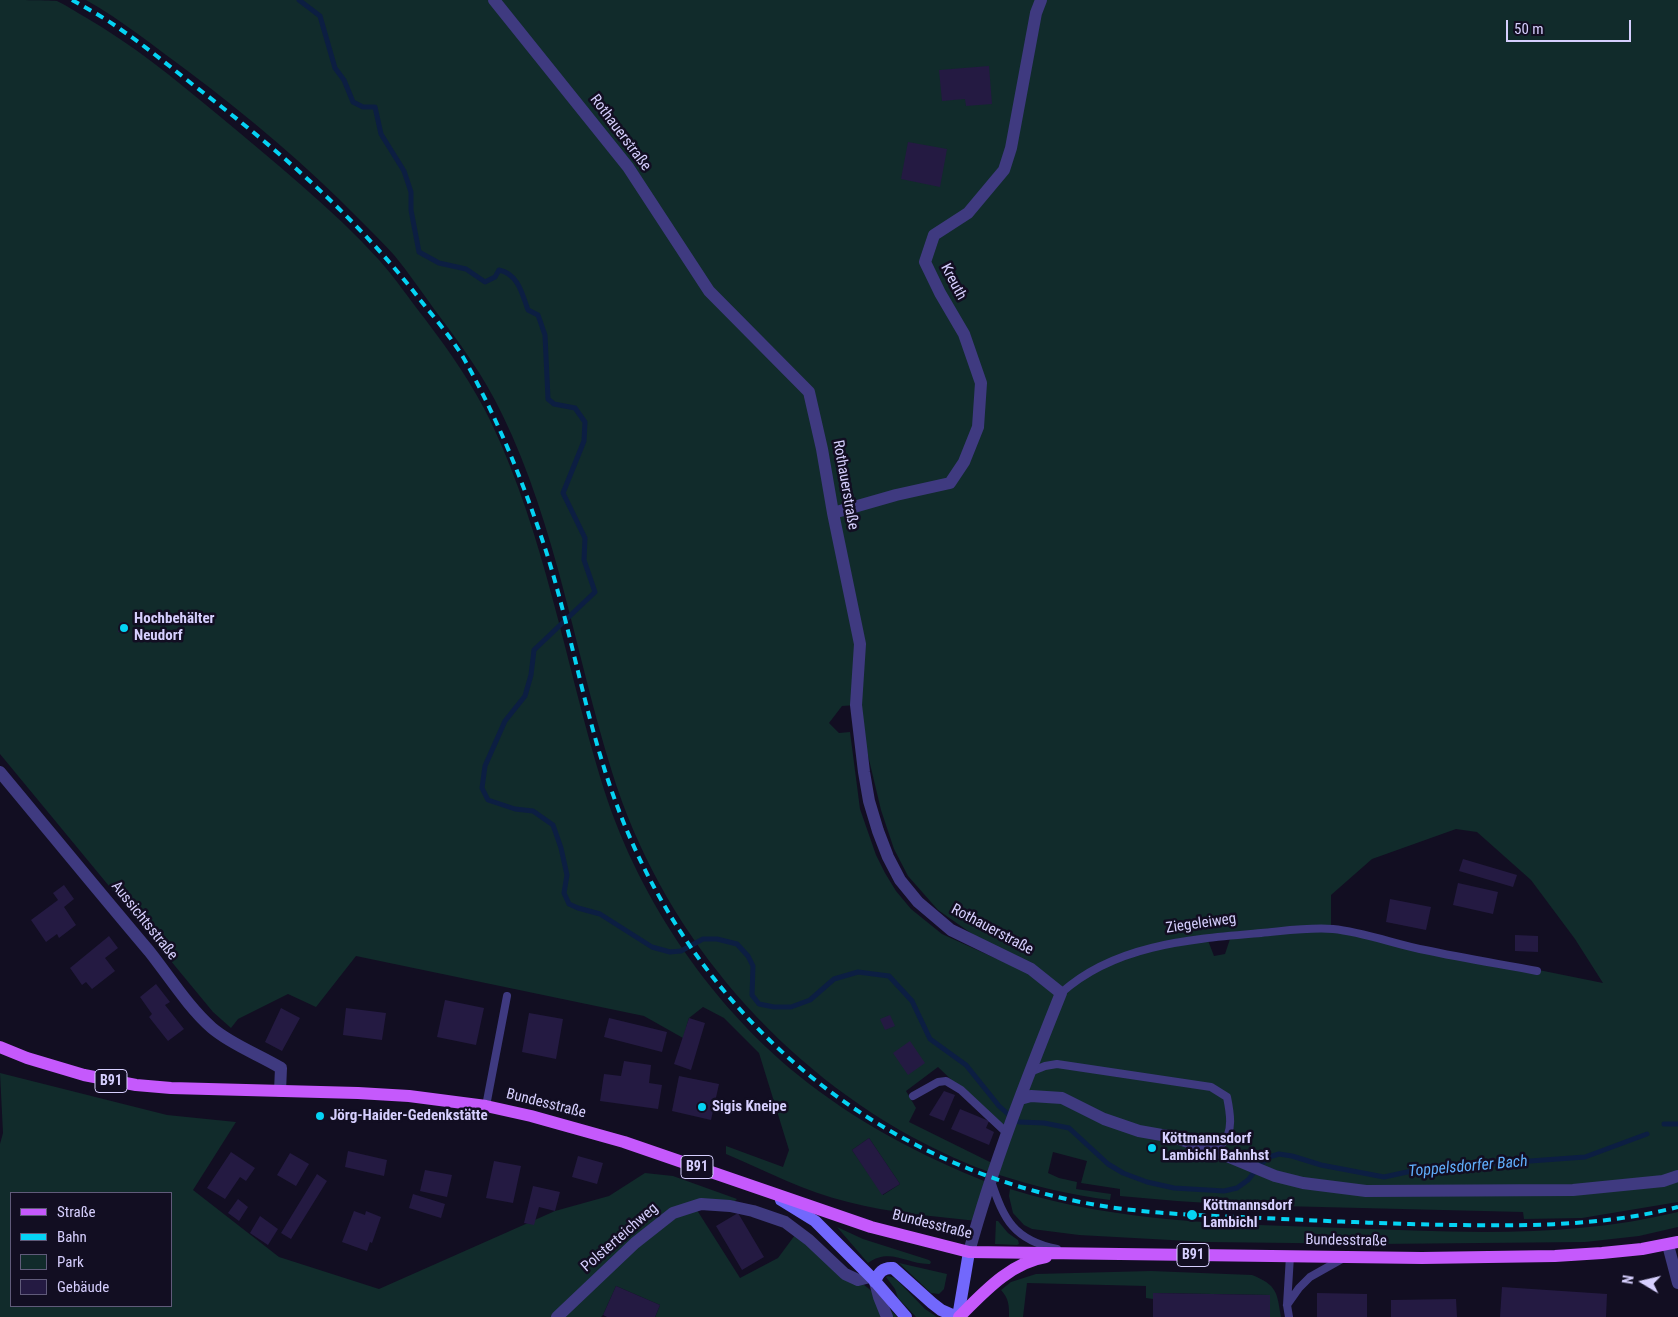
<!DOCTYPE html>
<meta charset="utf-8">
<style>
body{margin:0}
#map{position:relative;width:1678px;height:1317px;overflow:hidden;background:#120e22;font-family:"Roboto Condensed",sans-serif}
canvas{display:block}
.legend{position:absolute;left:10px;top:1192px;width:162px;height:115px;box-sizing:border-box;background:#120e22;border:1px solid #605b7a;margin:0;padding:6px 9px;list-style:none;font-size:15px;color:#d6cffe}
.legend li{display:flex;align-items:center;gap:10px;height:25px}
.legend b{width:25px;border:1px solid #605b7a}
.north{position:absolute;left:1618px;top:1257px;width:50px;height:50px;-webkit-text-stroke:4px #120e22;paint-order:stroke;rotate:279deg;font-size:14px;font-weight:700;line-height:20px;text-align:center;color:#d6cffe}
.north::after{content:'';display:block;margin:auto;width:18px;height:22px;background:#d6cffe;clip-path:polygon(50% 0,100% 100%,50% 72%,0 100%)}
.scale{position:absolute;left:1506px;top:20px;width:125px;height:22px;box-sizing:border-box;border:2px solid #d6cffe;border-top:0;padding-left:6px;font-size:15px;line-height:18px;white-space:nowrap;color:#d6cffe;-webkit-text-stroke:4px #120e22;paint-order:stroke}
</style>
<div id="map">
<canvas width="1678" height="1317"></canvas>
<ul class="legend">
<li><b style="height:6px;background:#c559fc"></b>Straße</li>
<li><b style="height:6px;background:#05d3f4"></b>Bahn</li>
<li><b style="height:14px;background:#112b2b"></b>Park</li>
<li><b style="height:14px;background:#241a42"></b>Gebäude</li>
</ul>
<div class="north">N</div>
<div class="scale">50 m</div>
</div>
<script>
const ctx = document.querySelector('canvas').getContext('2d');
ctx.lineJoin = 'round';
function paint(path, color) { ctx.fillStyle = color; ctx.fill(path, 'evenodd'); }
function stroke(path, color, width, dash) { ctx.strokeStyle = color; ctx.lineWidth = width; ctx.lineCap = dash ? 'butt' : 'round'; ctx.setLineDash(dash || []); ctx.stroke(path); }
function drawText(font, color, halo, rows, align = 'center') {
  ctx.font = font + ' "Roboto Condensed",sans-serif'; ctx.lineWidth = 5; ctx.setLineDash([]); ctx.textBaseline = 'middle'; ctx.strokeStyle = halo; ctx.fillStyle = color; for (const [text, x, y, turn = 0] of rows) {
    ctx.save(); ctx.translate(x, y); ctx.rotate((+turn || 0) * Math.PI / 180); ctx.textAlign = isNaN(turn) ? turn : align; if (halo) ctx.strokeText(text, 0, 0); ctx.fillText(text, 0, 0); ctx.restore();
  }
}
paint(new Path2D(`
 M0,0c14,0 45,0 57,1 9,4 19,11 28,16 47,27 90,62 132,97 56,47 114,93 163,147 16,18 30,39 45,58 25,33 48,66 66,103 54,114 74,239 110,358 34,113 106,221 197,295 58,47 123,81 191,108l-12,38c-43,-5 -87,-8 -129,-19 -42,-10 -82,-31 -122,-48v-8l57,21 6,-17 -30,-97 -35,-35 -21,-11 -14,11 -6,20 -39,-22 -288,-60 -40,51 -28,-13 -50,25 -7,9 -18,-16 -213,-258zM869,1138l31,46 -17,11 -31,-45z
 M86,0h1592v1202l-96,16 -58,1 -1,-7 -283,-7 -63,-4 -57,-5v-7l-39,-6 6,-22 -34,-9 -5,21 11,5 18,4 -1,7 35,5 -1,6c-39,-5 -77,-14 -114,-26 -29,-9 -57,-23 -84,-37 -141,-78 -252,-210 -300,-365 -37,-119 -55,-245 -110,-358 -18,-38 -43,-72 -68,-105 -13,-18 -26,-37 -40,-54 -11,-12 -23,-24 -35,-36 -52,-53 -110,-102 -170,-147 -34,-25 -66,-51 -103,-72zM856,705l25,105 13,39 14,27 30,34 67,47 -8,2 -55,-25 -31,-25 -15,-18 -11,-18 -9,-18 -16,-46 -10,-77 -11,1 -10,-10 13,-17zM1456,829l21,3 54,48 44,59 28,44 -272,-55v-33l41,-36zM1231,936l-6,18 -11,2 -7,-18zM938,1067l70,67 -12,31 -87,-43 7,-14 -10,-17z
 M0,1073l167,42 69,7 -43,68 86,67 100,32 176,-78 54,-15 36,-23 28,3 64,23 -7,7 -35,1 45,71 38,-20 20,-27 81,66 18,20h-242l5,-12 -44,-19 -13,29 -2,2h-601v-173l3,-11zM11,1193h160v113h-160z
 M1010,1189c108,34 221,35 333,39 112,4 225,11 335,-16v15l-39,9 -54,6 -209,2 -169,-2 -128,-7 -47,-6 -8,-4 -11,-12 -4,-17z
 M996,1221h2l10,12 10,7 1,4 -2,1 -22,-1z
 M837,1227l26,12 66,21 2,2 -1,2c-23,1 -39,-17 -62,-1z
 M899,1263l48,11 -3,15 -5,5 -8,-1z
 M1151,1271l101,4c25,10 25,17 29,42h-11v-22l-116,-2 -1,6 -7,-1v-12l-119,-3 -4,34h-14c0,-12 0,-18 -8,-27l10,-8 25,-8z
 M888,1276l7,2 30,31 12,8h-21l-18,-19 -3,-9 -9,-12z`), '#112b2b');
stroke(new Path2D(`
 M299,0l21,16 15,52 9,12 9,22 10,5h12l6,27 23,37 7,21v18l8,42 20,11 27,6 19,13 10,-5 4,-7c19,4 23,23 29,40l10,5 7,20 3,64 6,5 21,4 10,14 -1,19 -21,52 22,45 -1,22 11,32 -61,58 -3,25 -6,21 -20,25 -20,45 -3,22 6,12 27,9 18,2 20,14 8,23 6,27 -3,18 5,11 9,4 22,6 52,33 18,5 11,-1 22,-12h14l20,5 11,12 5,10 -1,29 7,9 15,3h17l19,-7 24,-21 24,-7 31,4 23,25 18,38 36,26 33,41 9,8
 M1019,1122l25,1 25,5 39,36 15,9 24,9 27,6 50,3 13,-3 11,-8 12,-15 9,-8 10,-3 13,2 29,9 63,12 37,-8 164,-12 62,-23
 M1664,1124h14`), '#0c1e42', 5);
paint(new Path2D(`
 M989,66l3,38 -26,2 -1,-7 -23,2 -3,-31z
 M908,142l39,7 -7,38 -39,-8z
 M120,622l9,2 -2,9 -9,-1z
 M1463,859l54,16 -4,12 -54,-16z
 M1458,883l40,9 -5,22 -40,-9z
 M64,885l10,14 -10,8 12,18 -17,13 -2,-4 -11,8 -15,-22 27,-20 -5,-7z
 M1390,899l41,8 -5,23 -40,-8z
 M1515,935l23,1v16l-23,-1z
 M109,936l9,12 -13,10 10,13 -23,18 -6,-7 -4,3 -12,-17z
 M156,984l14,18 -5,3 19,24 -16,12 -19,-24 3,-3 -12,-17z
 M445,1000l39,8 -8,37 -39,-8z
 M281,1008l19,10 -18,33 -17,-9z
 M346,1008l40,5 -4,27 -39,-5z
 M529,1013l34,6 -7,40 -34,-7z
 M890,1015l5,11 -10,4 -5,-11z
 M609,1018l58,14 -5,20 -58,-15z
 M689,1018l16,5 -14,47 -17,-6z
 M910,1041l15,22 -17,12 -15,-22z
 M624,1061l27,4 -2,18 13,2 -4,24 -58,-8 4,-27 17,2z
 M679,1076l40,8 -8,36 -39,-9z
 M944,1091l11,4 -11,26 -15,-6z
 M960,1109l29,12 -3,7 8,4 -5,13 -38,-16z
 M869,1138l31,46 -18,11 -30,-45z
 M348,1151l39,9 -3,16 -39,-9z
 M231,1152l24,16 -9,13 -6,-4 -15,22 -18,-11z
 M290,1153l19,11 -13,22 -19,-11z
 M578,1156l25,7 -6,21 -25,-7z
 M494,1161l27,5 -8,37 -27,-5z
 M425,1170l27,5 -5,22 -27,-6z
 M317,1174l10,7 -36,58 -10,-6z
 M533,1186l27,6 -5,19 -16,-4 -5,18 -10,-2z
 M413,1194l32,10 -4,14 -32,-10z
 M238,1199l10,8 -9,14 -11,-8z
 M354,1211l11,4 1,-4 15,6 -9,26 -2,-1 -3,9 -25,-9z
 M738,1213l26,44 -22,13 -26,-44z
 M260,1216l18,13 -10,16 -18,-12z
 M616,1286l44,19 -5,12h-48l-4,-2z
 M1502,1287l105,7 -1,23h-106z
 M1153,1293l117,2v22h-117z
 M1317,1293l50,1v23h-50z
 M1456,1299l1,18h-66v-17z`), '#241a42');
stroke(new Path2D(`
 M1061,993c54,-49 131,-54 200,-60 23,-2 48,-6 72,-4 31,3 61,15 92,21 37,8 75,14 112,21
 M1030,1072l15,-6 12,-2 154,23 16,10c3,15 7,35 -5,47 -3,3 -9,4 -12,5
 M913,1096l25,-14 8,-1 15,9 47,44
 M486,1106l21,-110
 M991,1181c13,39 23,59 66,68
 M1287,1305l12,-17 11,-11 32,-18
 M1289,1317l-2,-12 3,-49`), '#3f3a80', 8);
stroke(new Path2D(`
 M494,0l134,167 81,124 100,101 13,57 11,64 27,131 -4,61 8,67 5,29 9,30 10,26 12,23 18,22 33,28 80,39 30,24c-34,85 -68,171 -92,259
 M833,513l63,-18 54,-12 14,-21 14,-35 3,-44 -17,-49 -24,-41 -15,-31 9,-27 34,-22 36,-43 7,-22 25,-135 5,-13
 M0,772c50,60 99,120 149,179 20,25 39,56 63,77 20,17 46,26 69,40l-1,23
 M1020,1099l11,-3 31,2 42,21 35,12 34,6 37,12 65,27 28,7 63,8 207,-1 90,-9 15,-5
 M1668,1245l10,38
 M875,1282l4,15 8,20
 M557,1317l78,-74 38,-30 28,-9 29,2 23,5 32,11 24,18 36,34 13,6 12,-3`), '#3f3a80', 12);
stroke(new Path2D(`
 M781,1200l34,21 58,58 33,38
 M875,1282c3,-9 8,-15 18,-14l39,35 9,7 16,7
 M958,1317l11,-65`), '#7268fc', 12);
stroke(new Path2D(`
 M0,1047l27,11 57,17 52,10 35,3 187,5 51,3 77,10 45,10 93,26 247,85 98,25 453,6 133,-2 47,-3 40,-4 36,-7
 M959,1317c24,-24 52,-55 87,-60`), '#c559fc', 12);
stroke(new Path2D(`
 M72,0c16,9 33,18 48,29 25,17 48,36 72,55 83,63 165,133 229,217 16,20 34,41 46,63 33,60 58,123 79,187 24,76 37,154 62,229 71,215 241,372 463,420 63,14 127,15 191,18 64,3 128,6 192,7 75,1 150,1 224,-18`), '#05d3f4', 4, [8, 6]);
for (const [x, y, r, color] of [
 [124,628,5,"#05d3f4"],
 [702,1107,5,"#05d3f4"],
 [320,1116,5,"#05d3f4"],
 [1152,1148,5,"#05d3f4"],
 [1192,1215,6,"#05d3f4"]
]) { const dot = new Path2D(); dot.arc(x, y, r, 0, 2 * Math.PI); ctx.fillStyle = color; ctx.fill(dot); stroke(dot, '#120e22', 2); }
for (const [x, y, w] of [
 [111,1081,32],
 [697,1167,32],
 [1193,1255,32]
]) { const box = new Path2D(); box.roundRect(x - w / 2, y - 11.5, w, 23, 4); ctx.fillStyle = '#120e22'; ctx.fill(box); stroke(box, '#d6cffe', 1); }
drawText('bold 14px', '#d6cffe', null, [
 ["B91",111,1081],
 ["B91",697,1167],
 ["B91",1193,1255]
]);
drawText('15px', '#d6cffe', '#120e22', [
 ["Rothauerstraße",620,133,53],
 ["Kreuth",953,282,62],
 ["Rothauerstraße",845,485,80],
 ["Aussichtsstraße",144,921,51],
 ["Ziegeleiweg",1201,924,-8],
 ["Rothauerstraße",992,930,28],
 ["Bundesstraße",546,1104,14],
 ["Bundesstraße",932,1225,14],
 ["Polsterteichweg",620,1238,-41],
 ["Bundesstraße",1346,1241,1]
]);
drawText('bold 15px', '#d6cffe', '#120e22', [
 ["Hochbehälter",134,619],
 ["Neudorf",134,636],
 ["Sigis Kneipe",712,1107],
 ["Jörg-Haider-Gedenkstätte",330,1116],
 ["Köttmannsdorf",1162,1139],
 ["Lambichl Bahnhst",1162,1156],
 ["Köttmannsdorf",1203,1206],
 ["Lambichl",1203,1223]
], 'left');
drawText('italic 16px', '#60aefc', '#120e22', [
 ["Toppelsdorfer Bach",1468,1167,-5]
]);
</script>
